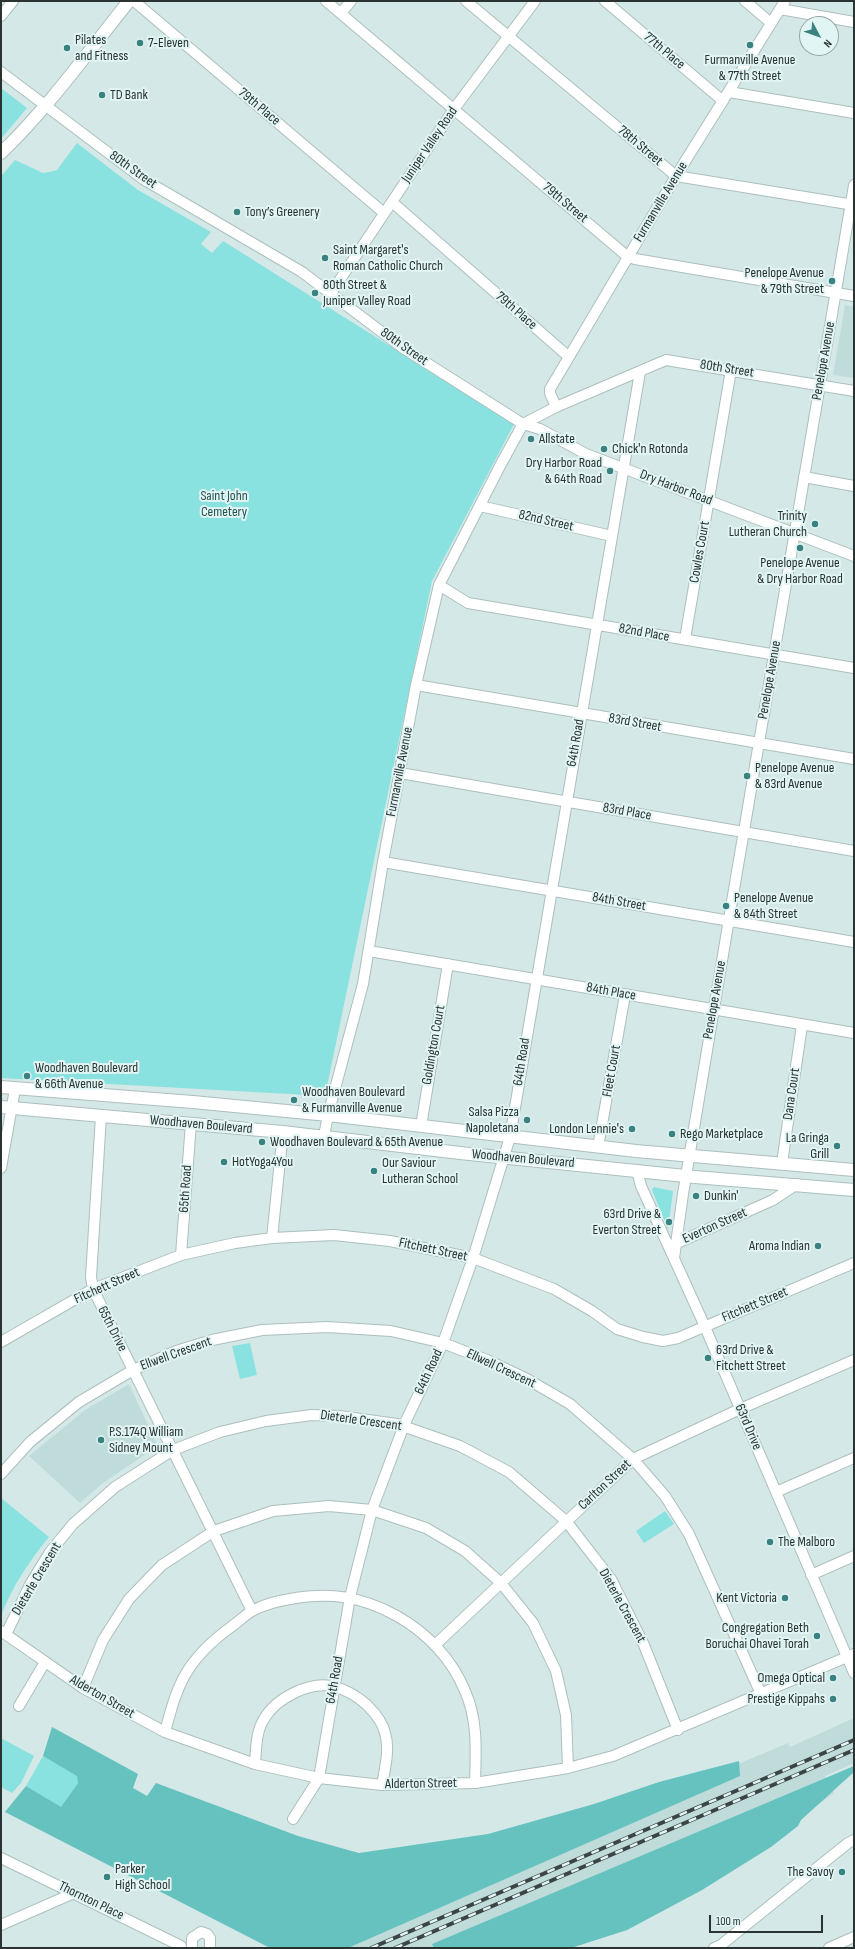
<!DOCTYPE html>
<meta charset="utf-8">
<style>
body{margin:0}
#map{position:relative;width:855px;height:1949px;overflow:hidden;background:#d4e8e7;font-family:"Sofia Sans Condensed",sans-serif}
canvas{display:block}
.frame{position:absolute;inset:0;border:2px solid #2b3232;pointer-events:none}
.north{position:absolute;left:799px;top:16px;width:40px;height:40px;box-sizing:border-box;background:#e1f5f4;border:1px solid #98a7a6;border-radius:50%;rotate:131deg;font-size:11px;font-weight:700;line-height:16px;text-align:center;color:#2b3232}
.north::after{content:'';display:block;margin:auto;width:14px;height:18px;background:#398280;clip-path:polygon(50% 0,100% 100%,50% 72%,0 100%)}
.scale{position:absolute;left:709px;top:1915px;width:114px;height:18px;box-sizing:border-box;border:2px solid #2b3232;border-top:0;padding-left:5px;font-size:12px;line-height:14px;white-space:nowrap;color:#2b3232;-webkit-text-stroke:3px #e1f5f4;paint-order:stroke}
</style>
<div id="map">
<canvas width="855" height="1949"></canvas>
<div class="frame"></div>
<div class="north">N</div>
<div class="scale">100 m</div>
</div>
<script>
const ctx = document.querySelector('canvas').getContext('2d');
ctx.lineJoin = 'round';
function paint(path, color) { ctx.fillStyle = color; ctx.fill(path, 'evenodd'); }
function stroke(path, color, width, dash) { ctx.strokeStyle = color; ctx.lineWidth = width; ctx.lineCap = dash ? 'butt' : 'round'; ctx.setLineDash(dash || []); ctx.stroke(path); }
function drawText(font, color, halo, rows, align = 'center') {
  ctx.font = font + ' "Sofia Sans Condensed",sans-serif'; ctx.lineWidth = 4; ctx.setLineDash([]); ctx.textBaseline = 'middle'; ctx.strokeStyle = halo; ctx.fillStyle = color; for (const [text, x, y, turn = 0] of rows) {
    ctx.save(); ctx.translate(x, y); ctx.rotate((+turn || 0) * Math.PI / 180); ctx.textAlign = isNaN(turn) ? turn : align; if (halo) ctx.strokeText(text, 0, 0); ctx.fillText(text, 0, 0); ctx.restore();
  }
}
paint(new Path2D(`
 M845,305l9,2v71l-21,-3z
 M129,1384l29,62 -55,37 -23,20 -51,-47 56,-46z
 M854,1718v45l-29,13 9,17 -132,97 -75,40 -56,18h-293l179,-105 248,-65 83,-35 2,4z`), '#bfdcdb');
paint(new Path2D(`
 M1,88l26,20 -26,31z
 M77,143l61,47 73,42 -10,12 11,9 11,-12 291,183 -82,157 -107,515 -324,-18v-902l14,-16 28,13 6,-1 8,-2z
 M654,1187l19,4 -5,38 -16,-39z
 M250,1343l7,32 -17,4 -8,-33z
 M1,1498l48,39c-20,24 -37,50 -48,79z
 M665,1511l9,13 -30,19 -8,-12z
 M1,1738l33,18 -13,27 -9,10 -11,-6z
 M43,1756l35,20v7l-17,25 -35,-22z`), '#89e2df');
paint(new Path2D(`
 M52,1727l86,47 -5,14 14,8 9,-13 142,53 61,17 129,-19 106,-30 65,-22 80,-21 1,15 -392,172h-78l-265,-136 21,-26 35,21 17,-24 -1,-7 -34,-20z
 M854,1766v6l-53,48 -3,6 -27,21 -69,43 -75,40 -56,18h-137l-2,-4z`), '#65c2bf');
const minor = new Path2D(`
 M134,1l250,212
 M326,1l302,256 7,2 219,37
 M466,1l210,175 178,29
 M605,1l118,100
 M745,1l26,22
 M780,9l74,13
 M341,13l10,-12
 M1,16l12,-15
 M1,72l142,107 159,93 101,76 120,76 17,5 46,25 268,102
 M729,92l125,21
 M392,202l177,155
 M331,293l123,-184 81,-108
 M556,407l-6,-14v-4l126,-213 109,-175
 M804,477l50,9
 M480,506l132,30
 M439,585l29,18 386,65
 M685,639l46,-269
 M416,685l438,74
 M400,773l454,78
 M383,862l471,80
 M369,951l485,82
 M101,1116l-10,161 2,12 159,322
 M421,1126l27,-162
 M324,1136l4,-21 35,-131 20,-122 33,-177 23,-100 62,-121 22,-40 33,-17 110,-47 188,31
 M598,1147l27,-152
 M782,1163l20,-138
 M1,1168l14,-79
 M637,1170l4,16 61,134 152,353
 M272,1238l11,-106
 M675,1244l98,-44 24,-16
 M181,1255l10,-132
 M674,1258l9,-64 48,-287 123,-722
 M1,1342l92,-53 88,-34 54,-12 37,-5 62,-3 56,6 83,17 81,31 38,22 25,18 26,8 20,4 15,-3 176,-75
 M1,1474l29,-32 49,-40 54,-32 43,-19 36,-11 50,-10 65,-3 64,4 52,12 44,17 40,19 43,25 63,55 32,37 24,38 72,160
 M776,1492l78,-34
 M811,1575l43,-19
 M1,1631l82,57 82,44 90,32 64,14 63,7 93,-2 93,-15 45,-12 241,-102
 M6,1634l25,-51 19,-31 23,-28 42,-37 58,-37 47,-18 46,-11 46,-6 27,1 58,8 63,22 49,26 57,49 45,58 33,66 34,85
 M435,1645l198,-186 107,-50 114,-49
 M83,1688l20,-48 26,-41 33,-34 52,-34 59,-20 56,-5 43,4 54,18 39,23 36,32 32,40 23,48 10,44 2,53
 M19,1706l26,-44
 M165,1732c5,-19 10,-39 20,-57 11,-19 28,-35 46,-48 7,-5 14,-12 21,-16 11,-6 25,-10 38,-12 40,-7 71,-3 107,17 30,17 55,43 68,75 13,29 11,60 10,92
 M255,1764c1,-14 1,-33 9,-45 12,-21 47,-39 71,-32 12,3 23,10 32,18 7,7 16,18 18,28 5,16 0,35 -3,52
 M293,1819l26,-41 31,-181 22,-87 32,-85 39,-82 30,-85 37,-121 130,-765
 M1,1858l180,88
 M1,1925l73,-32
 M192,1948v-10l9,-6 6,2 3,4v10
 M714,1948l7,-3 127,-102 6,-3
 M829,1948l25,-11`);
const major = new Path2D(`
 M1,153c47,-45 87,-101 128,-152
 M1,1087l192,15 135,13 308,36 218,19
 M1,1107l282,25 177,21 235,24 159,13`);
stroke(minor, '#acbfbe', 12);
stroke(major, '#acbfbe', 14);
stroke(minor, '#fff', 10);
stroke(major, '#fff', 12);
const rail = new Path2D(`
 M371,1948l483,-208
 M395,1948l459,-198`);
stroke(rail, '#3c4545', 4);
stroke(rail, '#e1f5f4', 2.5, [8]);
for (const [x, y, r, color] of [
 [140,43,4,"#398280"],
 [750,45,4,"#398280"],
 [67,48,4,"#398280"],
 [102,95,4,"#398280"],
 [237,212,4,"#398280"],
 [325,258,4,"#398280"],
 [832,281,4,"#398280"],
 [315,293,4,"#398280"],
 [531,439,4,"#398280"],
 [604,449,4,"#398280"],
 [610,471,4,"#398280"],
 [815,524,4,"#398280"],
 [800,548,4,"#398280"],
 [747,776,4,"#398280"],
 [726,906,4,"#398280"],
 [27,1076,4,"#398280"],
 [294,1100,4,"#398280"],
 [527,1120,4,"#398280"],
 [632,1129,4,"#398280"],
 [672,1134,4,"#398280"],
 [262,1142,4,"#398280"],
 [837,1146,4,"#398280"],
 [224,1162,4,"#398280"],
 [374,1171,4,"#398280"],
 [696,1196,4,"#398280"],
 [669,1222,4,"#398280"],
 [818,1246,4,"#398280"],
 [708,1358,4,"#398280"],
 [101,1440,4,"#398280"],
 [770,1542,4,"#398280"],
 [785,1598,4,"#398280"],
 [817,1636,4,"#398280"],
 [833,1678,4,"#398280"],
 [833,1699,4,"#398280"],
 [842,1872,4,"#398280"],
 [107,1877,4,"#398280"]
]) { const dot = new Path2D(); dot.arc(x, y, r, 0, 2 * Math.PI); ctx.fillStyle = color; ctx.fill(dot); stroke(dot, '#e1f5f4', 1.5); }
drawText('14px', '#2b3232', '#e1f5f4', [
 ["Pilates",75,40],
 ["and Fitness",75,56],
 ["7-Eleven",148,43],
 ["Furmanville Avenue",750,60,"center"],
 ["& 77th Street",750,76,"center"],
 ["TD Bank",110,95],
 ["Tony’s Greenery",245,212],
 ["Saint Margaret's",333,250],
 ["Roman Catholic Church",333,266],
 ["Penelope Avenue",824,273,"right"],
 ["& 79th Street",824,289,"right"],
 ["80th Street &",323,285],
 ["Juniper Valley Road",323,301],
 ["Allstate",539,439],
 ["Chick'n Rotonda",612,449],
 ["Dry Harbor Road",602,463,"right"],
 ["& 64th Road",602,479,"right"],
 ["Trinity",807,516,"right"],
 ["Lutheran Church",807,532,"right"],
 ["Penelope Avenue",800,563,"center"],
 ["& Dry Harbor Road",800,579,"center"],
 ["Penelope Avenue",755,768],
 ["& 83rd Avenue",755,784],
 ["Penelope Avenue",734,898],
 ["& 84th Street",734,914],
 ["Woodhaven Boulevard",35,1068],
 ["& 66th Avenue",35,1084],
 ["Woodhaven Boulevard",302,1092],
 ["& Furmanville Avenue",302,1108],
 ["Salsa Pizza",519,1112,"right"],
 ["Napoletana",519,1128,"right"],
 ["London Lennie's",624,1129,"right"],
 ["Rego Marketplace",680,1134],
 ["La Gringa",829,1138,"right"],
 ["Grill",829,1154,"right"],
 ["Woodhaven Boulevard & 65th Avenue",270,1142],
 ["HotYoga4You",232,1162],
 ["Our Saviour",382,1163],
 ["Lutheran School",382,1179],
 ["Dunkin'",704,1196],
 ["63rd Drive &",661,1214,"right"],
 ["Everton Street",661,1230,"right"],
 ["Aroma Indian",810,1246,"right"],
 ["63rd Drive &",716,1350],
 ["Fitchett Street",716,1366],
 ["P.S.174Q William",109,1432],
 ["Sidney Mount",109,1448],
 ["The Malboro",778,1542],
 ["Kent Victoria",777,1598,"right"],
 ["Congregation Beth",809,1628,"right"],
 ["Boruchai Ohavei Torah",809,1644,"right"],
 ["Omega Optical",825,1678,"right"],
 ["Prestige Kippahs",825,1699,"right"],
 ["Parker",115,1869],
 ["High School",115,1885],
 ["The Savoy",834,1872,"right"]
], 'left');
drawText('14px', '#2b3232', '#e1f5f4', [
 ["77th Place",664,51,40],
 ["79th Place",259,107,40],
 ["Juniper Valley Road",430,145,-56],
 ["78th Street",640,146,40],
 ["80th Street",133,170,35],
 ["Furmanville Avenue",661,202,-59],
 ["79th Street",565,203,40],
 ["79th Place",516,311,41],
 ["80th Street",404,347,35],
 ["Penelope Avenue",824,361,-80],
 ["80th Street",727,369,9],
 ["Dry Harbor Road",676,488,21],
 ["82nd Street",546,521,13],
 ["Cowles Court",700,552,-80],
 ["82nd Place",644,633,10],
 ["Penelope Avenue",770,680,-80],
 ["83rd Street",635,723,10],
 ["64th Road",576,743,-80],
 ["Furmanville Avenue",400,772,-79],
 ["83rd Place",627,812,10],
 ["84th Street",619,902,10],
 ["84th Place",611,992,10],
 ["Penelope Avenue",715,1000,-80],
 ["Goldington Court",434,1045,-80],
 ["64th Road",522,1062,-81],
 ["Fleet Court",612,1071,-80],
 ["Dana Court",792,1094,-82],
 ["Woodhaven Boulevard",201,1125,5],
 ["Woodhaven Boulevard",523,1159,5],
 ["65th Road",186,1189,-86],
 ["Everton Street",715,1226,-24],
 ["Fitchett Street",433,1250,12],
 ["Fitchett Street",107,1286,-24],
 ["Fitchett Street",755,1305,-23],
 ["65th Drive",112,1329,63],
 ["Ellwell Crescent",176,1354,-20],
 ["Ellwell Crescent",501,1369,25],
 ["64th Road",429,1372,-65],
 ["Dieterle Crescent",361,1421,8],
 ["63rd Drive",748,1427,67],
 ["Carlton Street",605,1485,-43],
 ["Dieterle Crescent",37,1579,-59],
 ["Dieterle Crescent",622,1606,61],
 ["64th Road",335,1680,-80],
 ["Alderton Street",102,1697,30],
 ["Alderton Street",421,1784,-1],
 ["Thornton Place",91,1901,26]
]);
drawText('14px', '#26504f', '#e1f5f4', [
 ["Saint John",224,496],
 ["Cemetery",224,512]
]);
</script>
